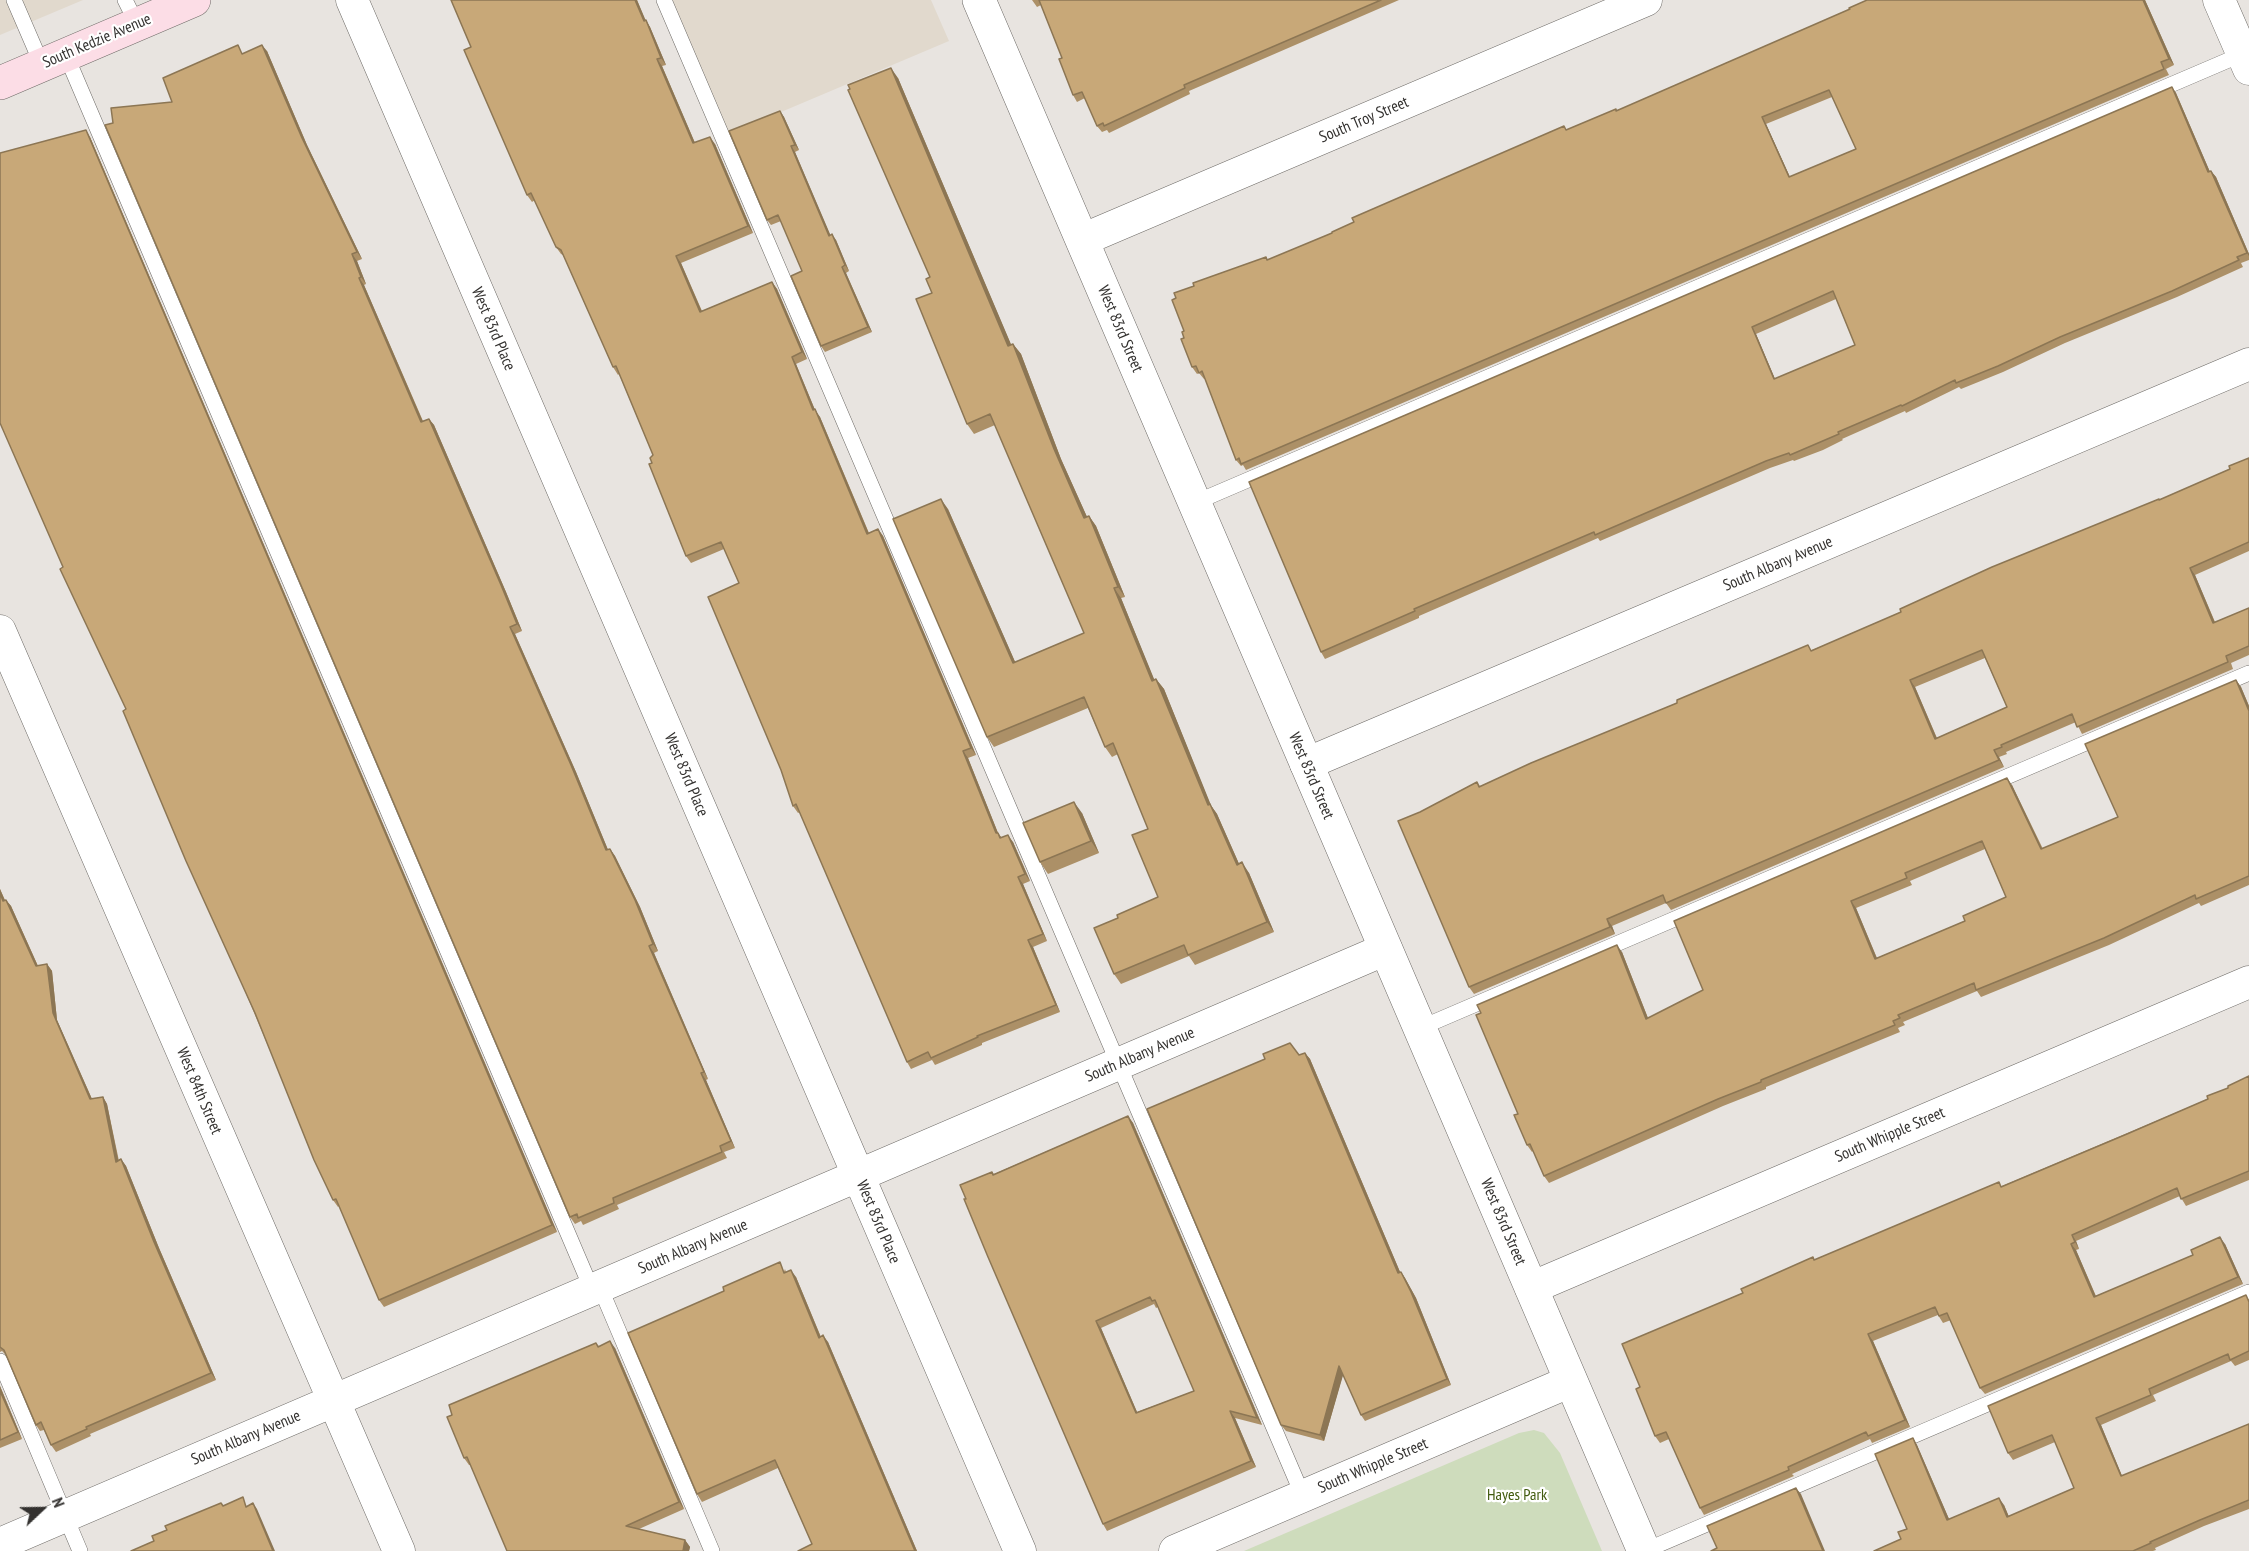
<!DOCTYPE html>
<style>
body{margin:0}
#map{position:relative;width:2249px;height:1551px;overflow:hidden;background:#e8e4e0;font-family:"PT Sans Narrow",sans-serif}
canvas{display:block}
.north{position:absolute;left:12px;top:1479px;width:60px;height:60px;-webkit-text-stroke:4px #fff;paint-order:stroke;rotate:68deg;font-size:16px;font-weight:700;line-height:24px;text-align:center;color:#343230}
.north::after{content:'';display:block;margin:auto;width:21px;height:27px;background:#343230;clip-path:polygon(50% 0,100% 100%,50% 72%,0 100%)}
</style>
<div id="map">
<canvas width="2249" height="1551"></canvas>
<div class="north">N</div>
</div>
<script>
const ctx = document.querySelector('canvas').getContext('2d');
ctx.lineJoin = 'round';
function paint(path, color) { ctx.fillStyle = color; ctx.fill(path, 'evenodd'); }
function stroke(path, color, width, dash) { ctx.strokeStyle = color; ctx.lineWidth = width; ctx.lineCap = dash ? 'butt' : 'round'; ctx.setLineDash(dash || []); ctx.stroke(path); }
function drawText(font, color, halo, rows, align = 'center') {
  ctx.font = font + ' "PT Sans Narrow",sans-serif'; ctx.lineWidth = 4.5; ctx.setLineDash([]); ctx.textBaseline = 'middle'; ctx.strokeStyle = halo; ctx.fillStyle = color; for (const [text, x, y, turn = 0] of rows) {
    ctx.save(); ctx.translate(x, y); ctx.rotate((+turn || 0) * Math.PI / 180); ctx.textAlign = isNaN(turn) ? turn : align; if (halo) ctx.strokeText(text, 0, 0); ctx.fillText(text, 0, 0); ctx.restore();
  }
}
paint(new Path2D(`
 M0,0h83l-83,35z
 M664,0h267l18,41 -227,96z`), '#e1d9cd');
paint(new Path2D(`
 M1534,1430l10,3 16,20 42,98h-358l275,-118z`), '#cedcbc');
const service = new Path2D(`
 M14,0l28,65
 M125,0l12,24
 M664,0l639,1496
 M66,55l526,1235
 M1194,503l1051,-450
 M1420,1028l829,-355
 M600,1287l112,264
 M0,1361l80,190
 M1644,1551l605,-259`);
const minor = new Path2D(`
 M352,0l668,1551
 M2219,0l30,69
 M1082,240l564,-240
 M0,631l399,920
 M1306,764l943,-400
 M1531,1288l718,-306
 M0,1544l1386,-595
 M1175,1551l396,-170`);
const tertiary = new Path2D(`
 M979,0l665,1551`);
const secondary = new Path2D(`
 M0,83l194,-83`);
stroke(service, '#6d6a66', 16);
stroke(minor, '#6d6a66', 33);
stroke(tertiary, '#6d6a66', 34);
stroke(secondary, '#6d6a66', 34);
stroke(service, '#fff', 15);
stroke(minor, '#fff', 32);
stroke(tertiary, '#fff', 33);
stroke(secondary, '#fcdde6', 33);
paint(new Path2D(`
 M451,0h186l8,20 5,7 16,38 -4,1 33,77 20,1 38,89 -72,30 21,48 70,-29 5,7 30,70 -11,5 19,46 5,7 49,116 9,-4 5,7 93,219 -8,3 30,75 4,5 11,4 17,39 -7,3 24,57 -14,6 27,65 -78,31v2l-47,20 -3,-5 -21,9 -4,-7 -107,-250 -2,1 -5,-7 -54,-223 -15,-34 -33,14 -5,-7 -34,-93 1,-8 -34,-81 -1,1 -5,-8 -50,-112 -2,-1 -5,-7 -21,-47 -3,2 -5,-7 -56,-148z
 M1032,0h367l-210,91 1,3 -81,39 -2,-3 -5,2 -5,-6 -12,-28 -8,4 -4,-7 -11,-37 -21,-53 -4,2z
 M1867,0h278l29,65 -8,4 3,6 -923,395 -3,-5 -2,1 -5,-6 -31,-81h-1l-5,-6 -2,1 -5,-7 -8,-29v-7l-8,-33 18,-12 72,-29 2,3 64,-27 235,-103 50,-19 233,-102zM1832,97l24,52 -66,28 -24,-53z
 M267,51l40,94 55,114 -5,2 9,23 -2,1 59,136 6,-2 5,6 72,167 16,39 -7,3 61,138 32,78 2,-1 5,7 25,51 18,44 -4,2 54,126 -2,1 29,68 -11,4 3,6 -110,47 2,4 -36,16 -2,-4 -6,3 -5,-7 -457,-1094 59,-21 71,-49z
 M898,78l113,267 2,-1 8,10 40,105 26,58 2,-1 7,10 29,71 -4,1 33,82 2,-1 8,10 46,115 7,10 22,50 10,9 25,59 -79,33 -6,-9 -68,28 -7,-10 4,-56 40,-21 -10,-68 -30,-75 -6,3 -7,-10 -17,-39 -94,39 -7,-10 -39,-228 67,153 69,-29 -89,-208 -21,9 -7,-10 -35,-131 -2,-16 -80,-188z
 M2172,87l4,6 34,79 1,-1 5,6 33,77v6l-8,3 2,4 -66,30 -112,46 -62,29 -42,17 -2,-2 -53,26 -1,-2 -63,28 1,1 -20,10 -29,11 -1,-1 -23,8 -170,73 -2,-3 -179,78v2l-94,41 -4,-7 -72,-170zM1836,299l19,46 -80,34 -19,-45z
 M780,111l4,6 15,33 -4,2 35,83 6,5 13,31 -3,2 26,59 -47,20 -4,-6 -19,-75 -21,-50 -10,4 -4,-5z
 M90,137l467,1095 -173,75 -5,-7 -40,-94 -1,1 -5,-7 -207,-491 -63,-142z
 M2249,458v93l-54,24 20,47 34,-14v47l-18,8 2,6 -151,65 -6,-12 -70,30 1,2 -8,3 5,10 -333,143 -5,-7 -54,23 3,8 -141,60 -5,-7 -49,-175 57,-30 3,4 197,-83 150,-59 333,-144 70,-31zM1985,658l22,49 -70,31 -22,-51z
 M2236,680l5,7 8,19v179l-48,21 -2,-3 -90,42 -128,52 -4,-6 -74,31 2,3 -7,3 2,4 -134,55v2l-43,17 -174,77 -5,-7 -11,-25 -1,1 -5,-7 -9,-31 104,-162 26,66 55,-28 309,-205 31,64 75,-32zM1985,849l21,48 -41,24 -88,37 -21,-50 56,-23 -2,-4z
 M1082,813l17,40 -51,21 -8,-12z
 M0,889l5,11h1l5,6 27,60 9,-2 5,7 5,49 35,79 11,-2 4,7 12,57 2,-2 5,7 33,82 57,132 -126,54 1,2 -35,16 -5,-7 -7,-15 -4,1 -4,-6 -30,-70 -4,-4 -2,1z
 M1305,1053l5,6 90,213h1l4,6 11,20 35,87 -86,36 -4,-6 -18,-41 -19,67 -38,-10 -5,-6 18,-370z
 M2249,1076v104l-63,26 -6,-10 -104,45 3,8 -3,1 20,46 129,-52 18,40 -258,110 -5,-6 -29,-68 -8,3 -5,-8 -65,26 37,86 -38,16 -2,-4 -78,35 2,2 -90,39 -4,-7 -31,-69 -9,4 -5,-7 -15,-49 103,-94 71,-33 188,-74 206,-87z
 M1128,1116l5,7 129,302 -27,-7 21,49 -149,64 -4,-7 -137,-325 26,-27 2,2zM1154,1304l2,4 2,-1 36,84 -57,21 -36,-84z
 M785,1269l1,3 10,5 25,60 7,5 89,209h-119l14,-7 -34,-76 -76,34 -5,-8z
 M2249,1299v61l-14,6 -4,-5 -78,34 3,6 -55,24 21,51 127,-52v85l-45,17 -49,22 1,2 -3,1h-279l27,-12 6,-10 6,-91 4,7 32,74 55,-14 5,12 65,-29 -19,-46 -42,18 -5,-7z
 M596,1343l3,3 16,2 69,161 -45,20 46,11 5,7 -1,4 -219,-86h-1l-5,-7z
 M0,1386l22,53 -22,9z`), '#ac9067');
paint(new Path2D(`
 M635,0h2l12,28 -5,-7z
 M2143,0h2l29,65 -5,-6z
 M646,20l4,7 16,38 -5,-7z
 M262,45l5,6 40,94 55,114 -5,-7 -55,-114z
 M657,59l5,7 36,84 -5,-7z
 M891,68l7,10 118,278 -8,-10z
 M2172,87l4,6 37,86 -5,-7z
 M780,111l4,6 15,33 -4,-5z
 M1762,117l4,7 27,60 -4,-7z
 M86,130l4,7 467,1095 -5,-7z
 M710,137l5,7 38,89 -5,-7z
 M791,146l4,6 38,89 -4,-5z
 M2211,171l5,6 33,77v2l-2,-3z
 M832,234l4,6 13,31 -4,-6z
 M352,254l5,7 9,23 -5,-7z
 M676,256l5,7 24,56 -5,-7z
 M842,267l4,6 26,59 -4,-5z
 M359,278l5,7 62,144 -5,-7z
 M772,282l5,7 30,70 -5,-7z
 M1752,327l4,7 22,52 -4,-7z
 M1013,344l8,10 40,105 31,69 -8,-10 -30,-69z
 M792,357l4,7 19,46 5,7 52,124 -5,-7 -54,-124z
 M429,419l5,6 72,167 16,39 -5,-7z
 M941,499l7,10 72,164 -7,-10z
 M1089,516l7,10 29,71 -7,-10z
 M878,529l5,7 93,219 -5,-7z
 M2190,568l5,7 23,55 -5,-7z
 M1114,588l7,10 38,93 -7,-10z
 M510,627l5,7 61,138 35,85 -5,-7z
 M1156,679l8,10 51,126 -7,-10z
 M1910,680l5,7 25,59 -5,-7z
 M2236,680l5,7 8,19v5z
 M1994,750l5,7 5,10 -5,-7z
 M963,751l5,7 30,75 5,7 2,5 -9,-12z
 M2007,778l5,7 34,72 -5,-8z
 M1074,802l8,11 17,40 -8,-12z
 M1210,804l7,10 27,61 -7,-10z
 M1008,835l5,7 17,39 -5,-7z
 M610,849l5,7 25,51 18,44 -5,-7z
 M1242,862l7,11 25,59 -7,-10z
 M1018,877l5,7 24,57 -4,-7z
 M0,889l8,19 -5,-7 -3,-8z
 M6,900l5,6 30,67 -5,-7z
 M1851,901l5,7 24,58 -5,-7z
 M1607,919l5,7 3,8 -5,-7z
 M1028,940l5,7 27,65 -4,-7z
 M1617,945l5,7 29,74 -5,-7z
 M649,946l5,7 54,126 -4,-7z
 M47,964l5,7 5,49 38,86 -5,-7 -37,-86z
 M1305,1053l5,6 93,220 -5,-6z
 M701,1073l5,7 29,68 -4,-7z
 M103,1097l4,7 13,65 -4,-7z
 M1128,1116l5,7 129,302 -5,-7z
 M121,1159l5,7 33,82 57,132 -5,-7 -57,-131z
 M2072,1235l4,6 3,8 -4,-7z
 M2220,1237l5,7 18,40 -5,-7z
 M2071,1244l5,6 23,54 -5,-7z
 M791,1270l5,7 28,68 -5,-7z
 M1401,1272l4,6 11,20 35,87 -4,-6z
 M1096,1321l5,7 39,91 -4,-6z
 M1868,1334l5,7 37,86 -5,-7z
 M823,1335l5,7 89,209h-2z
 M610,1341l5,7 69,161 -5,-7z
 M1339,1366l5,6 -20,69 -4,-6z
 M0,1386l22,53 -4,-7 -18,-41z
 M1230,1411l5,7 21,49 -5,-6z
 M2096,1418l5,7 24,58 -4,-7z
 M1913,1438l4,7 35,81 -5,-6z
 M1796,1488l5,6 24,57h-2z
 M1999,1498l5,7 8,19 -5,-7z
 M253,1503l4,6 18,42h-2z
 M685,1540l5,7 -1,4h-6z`), '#8c7654');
const building = new Path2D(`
 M451,0h184l9,21 2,-1 15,38 -4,1 36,84 17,-6 38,89 -72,30 24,56 72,-30 30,70 -10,5 21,53 2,-1 52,125 11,-5 93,219 -8,3 33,82h2l2,5 8,-3 17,39 -7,3 25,57 -15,6 28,65 -79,31 1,1 -47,21 -3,-6 -21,10 -111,-258 -3,2 -12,-36 -73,-173 31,-14 -18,-41 -35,14 -37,-92 3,-1 -2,-5 3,-3 -37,-89 -3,1 -52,-117 -5,-3 -25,-54 -4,2 -63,-145 7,-3z
 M1039,0h342l-197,85 1,3 -81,38 -1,-3 -6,3 -15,-34 -9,3 -14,-36 3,-1z
 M1867,0h276l26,59 -8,3 3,7 -923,395 -2,-6 -3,2 -34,-89 -3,2 -3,-7 -4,1 -11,-28 3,-1 -2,-6 2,-1 -12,-31 4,-2 -2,-5 20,-7 -1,-3 73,-26 1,3 65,-27v-1l22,-10 -2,-4 212,-92 2,4 50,-21v2l234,-102 -1,-1zM1829,90l27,59 -67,28 -27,-60z
 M238,45l4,9 20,-9 40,93 55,114 -5,2 9,23 -2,1 62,144 8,-3 72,166 16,39 -7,3 61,138 35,85 4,-1 25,51 18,44 -4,2 55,126 -3,1 30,68 -11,5 2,6 -109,46 1,5 -36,15 -1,-4 -7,3 -465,-1092 8,-2 -2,-15 61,-6 -9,-24z
 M891,68l117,278 5,-2 41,105 30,69 5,-2 29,71 -4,1 38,93 4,-2 52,126 2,-1 27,61 5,-3 25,60 -79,33 -4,-10 -70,29 -20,-46 24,-10 -1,-3 41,-18 -26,-62 16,-6 -35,-86 -8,4 -21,-50 -97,40 -94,-218 48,-20 72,164 71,-30 -94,-219 -23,10 -51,-125 16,-6 -6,-14 4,-2 -82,-187 2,-1 -2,-4z
 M2172,87l36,85 3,-1 36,82 -10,4 2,3 -67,31 -112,46 -62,29 -42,17 -1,-3 -53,26 -1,-1 -63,27 1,2 -49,21 -1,-2 -23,8 -171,74 -1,-3 -180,77 1,2 -94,41 -72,-170zM1833,291l22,54 -81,34 -22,-52z
 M780,111l15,34 -4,1 38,90 3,-2 13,31 -3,2 26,60 -47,19 -30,-70 11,-5 -24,-56 -11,5 -38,-89z
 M86,130l466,1095 -173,75 -43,-101 -3,1 -19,-40 -59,-147 -69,-152 -63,-150 3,-2 -66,-140 3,-2 -63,-144v-270z
 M2249,458v84l-59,26 23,55 36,-15v38l-23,10 2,6 -151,65 -5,-13 -71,31 1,2 -8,3 5,10 -333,143 -3,-8 -56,24 3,8 -141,60 -71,-166 22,-9 57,-30 2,5 52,-24 146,-60v-3l131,-55 3,6 16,-7 74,-32 -1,-3 92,-42 167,-68v1l71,-31 -1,-3zM1982,650l25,57 -72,32 -25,-59z
 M2236,680l13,31v165l-53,23 -1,-4 -91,43 -128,52 -2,-7 -76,32 2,3 -7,3 2,4 -134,55v2l-43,17 -174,77 -14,-32 -3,1 -13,-30 4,-1 -42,-99 5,-2 -4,-8 140,-60 29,74 57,-29 -29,-69 333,-143 34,71 77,-32 -33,-73zM1982,841l24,56 -43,19 2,5 -90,38 -24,-58 56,-23 -2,-5z
 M1074,802l17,39 -51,21 -17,-39z
 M0,893l3,8 3,-1 30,66 11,-2 6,49 37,86 13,-2 13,65 5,-3 33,83 57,131 -125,54 1,2 -36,16 -10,-23 -5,3 -32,-75 -4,-3z
 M1290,1043l9,12 6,-2 93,220 3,-1 10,20 36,87 -86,36 -22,-49 -19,69 -39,-10 -134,-316 118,-50 -2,-5z
 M2249,1076v95l-68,28 -4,-11 -105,47 3,7 -4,2 23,53 99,-42 -2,-5 29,-13 18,40 -258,111 -33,-75 -8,3 -4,-9 -67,27 37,86 -37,16 -2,-4 -78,35 1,3 -89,38 -34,-76 -11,4 -19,-47 4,-2 -18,-43 121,-51 -2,-4 72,-32 1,3 185,-78 2,5 126,-53 81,-35 -1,-3 21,-8v-2z
 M1128,1116l129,302 -27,-7 21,50 -148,63 -115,-267 -24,-58h2l-6,-14 32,-13 1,3zM1150,1297l2,4 3,-1 39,91 -58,22 -40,-92z
 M780,1262l4,11 7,-3 28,68 4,-3 92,216h-117l14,-7 -37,-84 -78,34 -69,-161 96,-42 -1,-4z
 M2246,1295l3,7v49l-19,9 -2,-6 -79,35 2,6 -55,23 25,58 128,-52v76l-49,20 -50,22 1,1 -18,8h-259l27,-12 -3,-7 9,-3 -32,-75 38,-16 34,82 52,-22 8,19 67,-29 -22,-53 -44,18 -20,-47z
 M610,1341l69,161 -53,24 59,14 -2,11h-176l-40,-94 -3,1 -17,-41 5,-2 -3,-10 147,-62 2,4z
 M0,1391l18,41 -18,8z
 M1796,1488l27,63h-112l6,-3 -10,-22z
 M243,1497l3,10 7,-4 20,48h-142l23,-10 -2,-5 15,-6 -2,-4 56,-23 2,3z`);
paint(building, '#c8a878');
stroke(building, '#8c7654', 1.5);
drawText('16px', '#343230', '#fff', [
 ["South Kedzie Avenue",97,41,-23],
 ["South Troy Street",1364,120,-23],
 ["West 83rd Place",493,329,67],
 ["West 83rd Street",1120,329,67],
 ["South Albany Avenue",1778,564,-23],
 ["West 83rd Place",686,775,67],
 ["West 83rd Street",1311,776,67],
 ["South Albany Avenue",1140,1055,-23],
 ["West 84th Street",199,1091,67],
 ["South Whipple Street",1890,1135,-23],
 ["West 83rd Place",878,1222,67],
 ["West 83rd Street",1503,1222,67],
 ["South Albany Avenue",693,1247,-23],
 ["South Albany Avenue",246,1438,-23],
 ["South Whipple Street",1373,1466,-23]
]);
drawText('16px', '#425b10', '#fff', [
 ["Hayes Park",1517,1495]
]);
</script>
